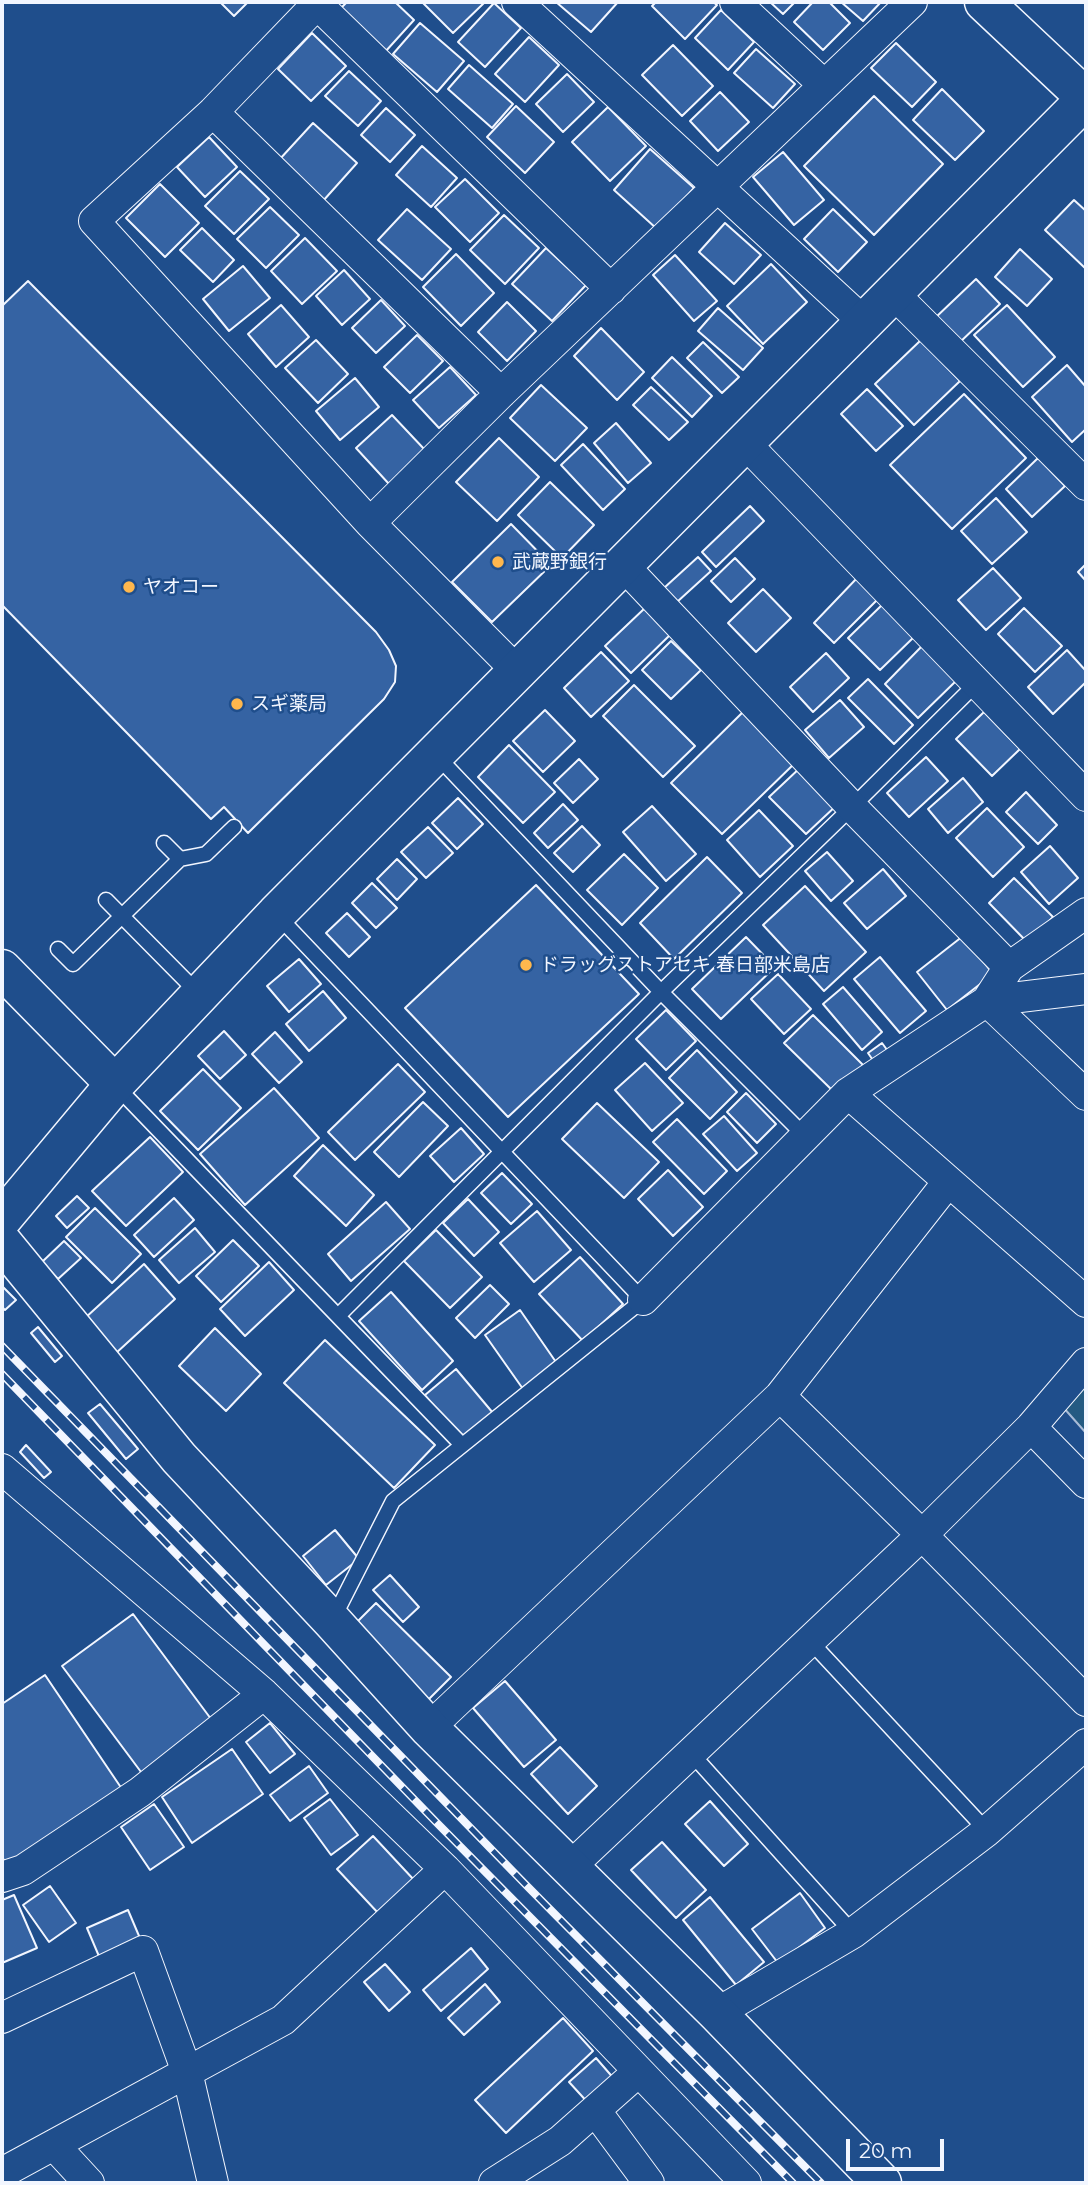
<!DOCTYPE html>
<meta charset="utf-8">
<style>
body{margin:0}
#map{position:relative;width:1088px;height:2185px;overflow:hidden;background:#1f4e8c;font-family:Montserrat,sans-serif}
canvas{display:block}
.frame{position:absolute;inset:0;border:4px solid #f2f6ff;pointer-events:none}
.scale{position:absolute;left:846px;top:2139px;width:98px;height:32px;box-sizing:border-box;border:4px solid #f2f6ff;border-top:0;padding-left:9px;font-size:21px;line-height:24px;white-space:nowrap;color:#f2f6ff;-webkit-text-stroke:5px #1f4e8c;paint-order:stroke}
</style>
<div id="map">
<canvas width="1088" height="2185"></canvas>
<div class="frame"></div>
<div class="scale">20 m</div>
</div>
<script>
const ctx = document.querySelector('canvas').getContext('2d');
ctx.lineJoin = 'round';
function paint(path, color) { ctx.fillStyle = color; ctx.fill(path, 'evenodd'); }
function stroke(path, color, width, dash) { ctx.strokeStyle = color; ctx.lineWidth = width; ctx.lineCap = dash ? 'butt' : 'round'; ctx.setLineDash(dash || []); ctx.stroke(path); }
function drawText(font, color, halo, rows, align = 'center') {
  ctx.font = font + ' Montserrat,"Noto Sans JP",sans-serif'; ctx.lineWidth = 5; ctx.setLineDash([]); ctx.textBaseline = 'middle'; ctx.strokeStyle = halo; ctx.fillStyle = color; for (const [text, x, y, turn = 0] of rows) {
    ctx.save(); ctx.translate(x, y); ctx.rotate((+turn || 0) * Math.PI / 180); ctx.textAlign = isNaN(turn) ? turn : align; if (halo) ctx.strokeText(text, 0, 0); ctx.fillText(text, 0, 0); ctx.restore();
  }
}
const green = new Path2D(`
 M1086,1351v82l-39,-44z`);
paint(green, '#245a82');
stroke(green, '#a8bbd7', 2);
const building = new Path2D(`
 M220,2h28l-14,14z
 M347,2h48l19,18 -29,32 -46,-42z
 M422,2h63l-32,31z
 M556,2h62l-27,30z
 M656,2h57l4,3 -32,34 -33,-33z
 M770,2h25l-12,12z
 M813,2h16l21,21 -27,27 -29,-28z
 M841,2h40l-18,19z
 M494,3l27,25 -36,39 -27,-25z
 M721,10l33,32 -26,28 -33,-32z
 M420,23l44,38 -27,31 -44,-38z
 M312,33l34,33 -35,35 -33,-32z
 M529,37l30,28 -34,37 -30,-28z
 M896,43l40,39 -24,25 -41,-39z
 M673,45l40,41 -31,30 -40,-41z
 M756,49l39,35 -22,24 -39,-35z
 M469,65l44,39 -21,24 -44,-39z
 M349,71l32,30 -23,25 -33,-30z
 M567,74l27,28 -31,30 -27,-28z
 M942,89l42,42 -29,29 -42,-40z
 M720,92l29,30 -31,29 -28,-30z
 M874,96l69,68 -69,71 -70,-69z
 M516,106l38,36 -29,31 -38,-36z
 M608,107l38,39 -36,35 -38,-39z
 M386,108l29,27 -25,27 -29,-27z
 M313,123l44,40 -34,38 -44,-41z
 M209,137l28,30 -32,30 -28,-30z
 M422,146l35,32 -26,29 -35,-32z
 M650,149l44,39 -37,41 -43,-39z
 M783,152l41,48 -30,25 -41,-48z
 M240,171l29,28 -35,35 -29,-28z
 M465,179l34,34 -29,29 -35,-35z
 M160,184l39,39 -34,34 -39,-39z
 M1074,200l12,11v58l-41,-39z
 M270,207l29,28 -33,33 -29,-29z
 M407,209l44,40 -29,31 -44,-40z
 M833,209l34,33 -29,30 -34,-33z
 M504,215l35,33 -34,36 -35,-34z
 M725,223l36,32 -27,29 -35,-32z
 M202,228l32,32 -21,22 -33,-32z
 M305,238l32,33 -35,33 -31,-33z
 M546,248l40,37 -34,36 -40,-37z
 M1020,249l32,30 -25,27 -32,-29z
 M456,254l38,39 -33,33 -38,-39z
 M675,255l42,46 -23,20 -41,-46z
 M771,264l36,38 -44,42 -36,-38z
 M243,266l27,32 -41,33 -26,-32z
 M344,270l26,29 -28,26 -26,-29z
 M976,279l24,25 -42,40 -24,-25z
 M28,281l348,351 13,18 7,16 -1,16 -11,17 -136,134 -24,-26 -13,12 -209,-214v-299z
 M381,300l24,26 -29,27 -24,-25z
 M507,302l29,29 -29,30 -29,-29z
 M281,305l28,32 -33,30 -28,-33z
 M1007,305l48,52 -32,30 -49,-52z
 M718,308l45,40 -20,22 -45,-39z
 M601,328l43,44 -27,28 -43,-44z
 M417,335l26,26 -33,32 -26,-26z
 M316,340l32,34 -30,29 -33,-35z
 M921,340l39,41 -46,44 -39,-41z
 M703,342l36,35 -17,16 -35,-35z
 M672,357l40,39 -20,21 -40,-39z
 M1067,365l19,22v42l-14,13 -40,-45z
 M450,367l26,28 -37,33 -26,-28z
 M355,378l24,29 -39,33 -24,-29z
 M541,385l46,43 -32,33 -45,-43z
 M651,387l37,35 -19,18 -36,-35z
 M867,389l36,37 -27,25 -35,-37z
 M964,394l62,64 -74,71 -62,-64z
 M392,415l33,35 -36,34 -33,-36z
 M616,423l35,40 -23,20 -34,-40z
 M499,438l40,39 -42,44 -41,-39z
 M583,444l42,45 -22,21 -42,-45z
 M1038,458l27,28 -33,31 -26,-28z
 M550,482l44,43 -32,33 -44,-43z
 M996,498l31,34 -35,32 -31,-33z
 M750,506l14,15 -48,46 -14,-15z
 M511,524l40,41 -59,57 -40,-40z
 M698,557l13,14 -34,31 -13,-14z
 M735,558l20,21 -24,23 -20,-21z
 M1086,564v17l-8,-9z
 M993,568l28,30 -35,32 -28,-30z
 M858,577l21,21 -45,45 -20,-20z
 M763,589l28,29 -35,34 -28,-29z
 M884,603l31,33 -35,34 -32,-32z
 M646,607l25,27 -40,39 -26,-27z
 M1024,608l38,38 -27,26 -37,-38z
 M671,641l30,29 -30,29 -29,-29z
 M923,645l35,34 -40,39 -33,-34z
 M1067,650l19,21v11l-33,32 -25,-27z
 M601,652l28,29 -38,36 -27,-29z
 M826,653l23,25 -36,34 -23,-25z
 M868,679l45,46 -19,19 -46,-46z
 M634,685l61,61 -32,31 -60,-61z
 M840,700l24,27 -35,31 -24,-28z
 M545,710l30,31 -32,31 -30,-31z
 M745,710l51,52 -74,72 -51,-51z
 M984,712l36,37 -28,27 -36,-37z
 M509,745l46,47 -32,31 -45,-46z
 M926,757l22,24 -39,36 -22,-24z
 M579,759l19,20 -25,24 -19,-20z
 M802,766l36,38 -32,30 -37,-37z
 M963,778l20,24 -35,31 -20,-24z
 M1026,792l31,33 -19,19 -32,-32z
 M458,798l25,26 -26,25 -25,-26z
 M563,804l15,16 -30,28 -14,-15z
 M652,806l44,48 -30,27 -43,-49z
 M987,808l37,39 -31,30 -37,-39z
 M759,810l34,36 -33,31 -33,-37z
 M582,826l18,19 -27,27 -19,-19z
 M428,827l25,26 -27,25 -25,-26z
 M1050,846l28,32 -29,26 -28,-32z
 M827,852l26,29 -22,20 -26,-30z
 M624,854l34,34 -36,37 -35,-35z
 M707,857l35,36 -68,66 -34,-36z
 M397,859l20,20 -20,21 -20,-21z
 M883,869l23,27 -39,33 -23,-26z
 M1014,878l39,39 -25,26 -39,-40z
 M372,883l25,25 -21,20 -24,-25z
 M536,885l103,109 -131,123 -103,-109z
 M805,886l61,66 -42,39 -61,-66z
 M347,913l23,24 -21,20 -23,-24z
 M963,936l30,38 -46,36 -30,-38z
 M746,937l29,30 -54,52 -29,-30z
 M880,957l46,54 -26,22 -46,-54z
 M299,959l22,25 -32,28 -22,-26z
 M778,974l33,35 -27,25 -33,-35z
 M843,987l39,45 -20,18 -39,-46z
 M323,991l23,27 -37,33 -23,-27z
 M666,1010l30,31 -30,29 -30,-31z
 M813,1015l50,50 -28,28 -51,-50z
 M224,1031l22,24 -26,24 -22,-23z
 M275,1032l27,30 -23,21 -27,-29z
 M882,1043l11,15 -14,11 -11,-16z
 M697,1050l40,42 -27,27 -41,-41z
 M645,1063l38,40 -31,28 -37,-41z
 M398,1064l27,28 -70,68 -27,-28z
 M203,1069l38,39 -43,42 -38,-39z
 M274,1088l45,50 -74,67 -45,-51z
 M746,1093l30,31 -19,19 -30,-31z
 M423,1102l25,24 -49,51 -25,-25z
 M597,1103l62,59 -35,36 -62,-59z
 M724,1116l33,37 -20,18 -34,-37z
 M677,1119l50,52 -23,23 -51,-52z
 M461,1128l23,26 -30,28 -24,-26z
 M150,1137l33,35 -57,54 -34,-35z
 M323,1145l51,50 -28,31 -52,-50z
 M668,1170l35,37 -30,29 -35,-37z
 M502,1173l30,31 -21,20 -30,-31z
 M77,1196l12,12 -22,20 -11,-12z
 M174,1198l20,22 -40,37 -20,-22z
 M468,1199l31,33 -25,24 -31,-33z
 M386,1202l24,27 -59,52 -23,-27z
 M95,1208l46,46 -29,29 -46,-46z
 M537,1211l34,39 -37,32 -34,-39z
 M195,1228l20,24 -36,31 -20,-23z
 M436,1230l46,47 -32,31 -46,-47z
 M233,1240l26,26 -38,36 -25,-26z
 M64,1241l17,17 -23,21 -16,-17z
 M580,1257l43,47 -40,37 -44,-47z
 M269,1262l25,28 -49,46 -25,-27z
 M144,1264l31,35 -60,55 -31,-35z
 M490,1285l19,19 -34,34 -19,-20z
 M3,1287l13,13 -11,10 -3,-3z
 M391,1292l62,69 -31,29 -63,-69z
 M520,1310l38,55 -35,24 -38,-54z
 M38,1327l24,29 -7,6 -24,-29z
 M215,1328l46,46 -35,37 -47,-45z
 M325,1340l110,105 -41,43 -110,-105z
 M456,1369l37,44 -32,27 -36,-45z
 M100,1404l38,45 -12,10 -38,-46z
 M26,1445l25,27 -7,6 -24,-26z
 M335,1530l24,29 -33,26 -23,-29z
 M390,1575l29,32 -16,15 -30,-32z
 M376,1603l75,74 -23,23 -75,-74z
 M133,1614l81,109 -70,53 -82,-110z
 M45,1675l79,117 -114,77 -8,-12v-153z
 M505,1681l51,59 -32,27 -51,-59z
 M270,1723l25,31 -25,19 -24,-31z
 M560,1747l37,39 -29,28 -37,-40z
 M232,1749l31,45 -71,49 -30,-46z
 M309,1766l19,27 -38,28 -20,-26z
 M330,1799l28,36 -27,20 -27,-37z
 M710,1801l38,43 -24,22 -39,-42z
 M154,1804l30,43 -34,23 -29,-43z
 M373,1836l42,45 -36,33 -42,-45z
 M662,1842l44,48 -30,28 -45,-48z
 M50,1886l26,37 -27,19 -26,-37z
 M800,1893l25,35 -47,35 -26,-34z
 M14,1895l23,53 -35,15v-63z
 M710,1897l54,65 -28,23 -53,-65z
 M128,1910l14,33 -41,18 -14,-33z
 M471,1948l17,21 -47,42 -18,-21z
 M385,1964l25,28 -21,19 -25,-29z
 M485,1984l15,18 -36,33 -16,-17z
 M563,2018l30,33 -87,82 -31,-33z
 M596,2058l20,23 -26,24 -21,-23z`);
paint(building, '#3563a3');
stroke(building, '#f2f6ff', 2);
const lane = new Path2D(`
 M436,755l225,237 144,144
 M164,843l16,16
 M106,900l92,93
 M277,915l366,385 -250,201 -60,118
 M58,949l15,15 107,-105 26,-5 28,-27
 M115,1085l347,360
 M338,1316l323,-324 191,-185 126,-125
 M810,1641l177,190
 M691,1753l162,180`);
const street = new Path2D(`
 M319,2l-106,110 -119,109 276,302 147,148
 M517,2l347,320
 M735,2l89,83
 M317,4l294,285
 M213,112l288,281
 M893,293l193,192
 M745,443l341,353
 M370,523l131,-130 411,-391
 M623,565l229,242 157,160
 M987,1001l99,94
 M987,1001l99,-12
 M848,1093l238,209
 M643,1300l205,-207 139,-92 22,-34 77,-54
 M780,1396l142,139 164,166
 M1031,1427l55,56
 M2,1469l262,225 181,175 301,314
 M429,1728l351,-332 168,-214
 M570,1867l352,-332 109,-108 55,-64
 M2,1877l21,-7 117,-78 124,-98
 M717,2013l136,-80 134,-102 99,-87
 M2,2018l141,-67 44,121 26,111
 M595,2110l54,73
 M54,2145l35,38
 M2,2173l281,-153 162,-151
 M494,2183l66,-42 78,-69`);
const secondary = new Path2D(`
 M984,2l102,96
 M2,969l113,115
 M2,1219l113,-135 161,-170 810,-815
 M2,1242l177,216 153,163 97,107 288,285 165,170`);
stroke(lane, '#f2f6ff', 17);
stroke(street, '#f2f6ff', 32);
stroke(secondary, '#f2f6ff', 41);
stroke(lane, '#1f4e8c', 14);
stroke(street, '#1f4e8c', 30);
stroke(secondary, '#1f4e8c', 38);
const rail = new Path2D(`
 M2,1346l526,541 293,296
 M2,1374l435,449 356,360`);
stroke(rail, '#f2f6ff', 8);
stroke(rail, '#1f4e8c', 5, [16]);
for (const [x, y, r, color] of [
 [498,562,7,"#ffb74d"],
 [129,587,7,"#ffb74d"],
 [237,704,7,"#ffb74d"],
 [526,965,7,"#ffb74d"]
]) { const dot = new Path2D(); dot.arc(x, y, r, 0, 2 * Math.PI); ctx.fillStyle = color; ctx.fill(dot); stroke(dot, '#1f4e8c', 2.5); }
drawText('19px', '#f2f6ff', '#1f4e8c', [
 ["武蔵野銀行",512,562],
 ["ヤオコー",143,587],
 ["スギ薬局",251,704],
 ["ドラッグストアセキ 春日部米島店",540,965]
], 'left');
</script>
